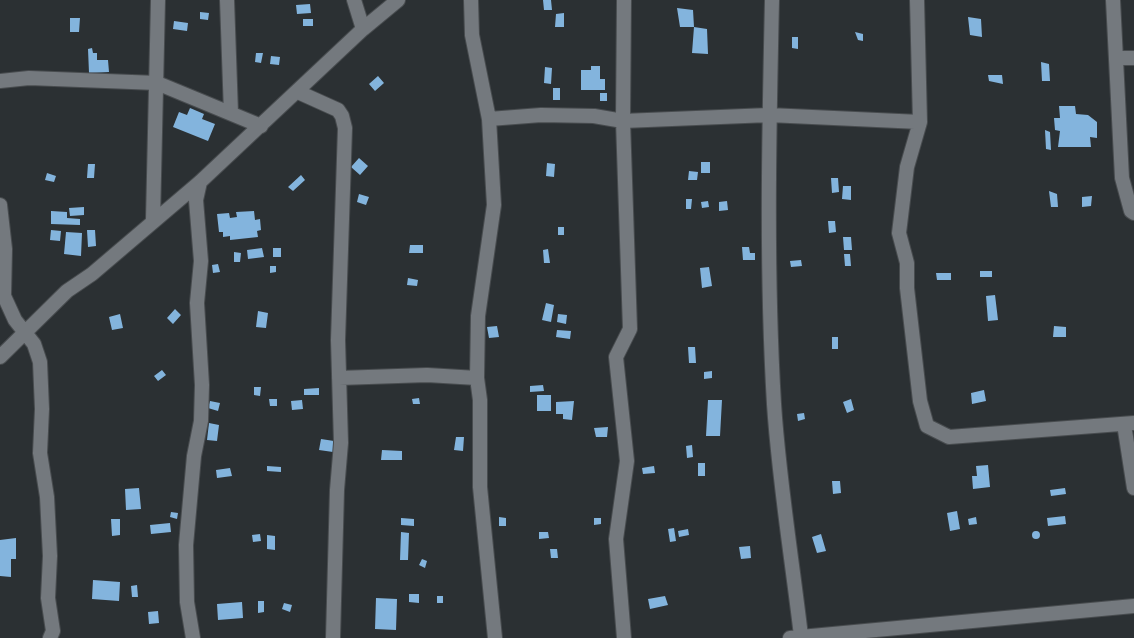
<!DOCTYPE html>
<style>
body{margin:0}
canvas{display:block;background:#2b3033}
</style>
<canvas width="1134" height="638"></canvas>
<script>
const ctx = document.querySelector('canvas').getContext('2d');
ctx.lineJoin = 'round';
function paint(path, color) { ctx.fillStyle = color; ctx.fill(path, 'evenodd'); }
function stroke(path, color, width, dash) { ctx.strokeStyle = color; ctx.lineWidth = width; ctx.lineCap = dash ? 'butt' : 'round'; ctx.setLineDash(dash || []); ctx.stroke(path); }
paint(new Path2D(`
 M543,0h8l1,10h-8z
 M310,4l1,9 -14,1 -1,-9z
 M677,8l16,2 1,17 13,2 1,25 -16,-1 2,-26h-14z
 M200,12l9,1 -1,7 -8,-1z
 M564,13v14h-9l1,-13z
 M968,17l13,2 1,18 -12,-2z
 M70,18h10l-1,14h-9z
 M303,19h10v7h-10z
 M174,21l14,2 -1,8 -14,-2z
 M855,32l8,2v7l-5,-1z
 M792,37h6v12l-6,-1z
 M92,48l1,5h4v7h11l1,12 -20,1 -1,-24z
 M256,53h7l-2,10 -6,-1z
 M271,56l9,1 -1,8 -9,-1z
 M1041,62l8,2 1,17h-8z
 M591,66h9v13h5v11h-24v-20h10z
 M545,67l7,1 -1,16 -7,-1z
 M988,75h14l1,9 -14,-3z
 M378,76l6,7 -9,8 -6,-7z
 M553,88h7v12h-7z
 M600,93h7v8h-7z
 M1059,106h16l1,8 12,1 9,7v16l-7,-1 1,10h-33l2,-16 -5,-1 -1,-12h6z
 M190,108l14,6 -2,5 13,5 -7,17 -35,-14 6,-15 8,3z
 M1045,130l5,2 1,18 -5,-1z
 M359,158l9,8 -8,9 -9,-8z
 M701,162h9v11h-9z
 M547,163l8,1 -1,13 -8,-1z
 M88,164h7l-1,14h-7z
 M689,171l9,1 -1,8h-9z
 M47,173l9,3 -2,6 -9,-2z
 M301,175l4,5 -12,11 -5,-4z
 M831,178h7l1,14 -7,1z
 M843,186h8v14l-9,-1z
 M1049,191l8,3 1,13h-7z
 M359,194l10,3 -3,8 -9,-3z
 M1092,196l-1,10 -9,1v-10z
 M686,199h6l-1,10h-5z
 M708,201l1,6 -7,1 -1,-6z
 M727,201l1,9 -9,1v-9z
 M84,207v8l-14,1 -1,-8z
 M51,211l16,1v6l13,1v6l-29,-1z
 M254,211l1,9 5,-1 1,11 -4,1 1,6 -28,3v-4l-7,1v-5h-4l-2,-18 12,-1 1,5 7,-1 -1,-5z
 M828,221h7l1,11 -7,1z
 M558,227h6v8h-6z
 M51,230l10,1 -1,10 -10,-1z
 M87,230h8l1,16 -8,1z
 M66,232l16,1 -1,23 -17,-2z
 M843,237h8l1,13h-8z
 M410,245h13v8h-14z
 M742,247h7l1,6h5v7h-12z
 M262,248l2,9 -16,2 -1,-9z
 M273,248h8v9h-8z
 M548,249l2,14h-6l-1,-13z
 M234,252l7,1 -1,9h-6z
 M844,254h6l1,12h-6z
 M801,260l1,6 -11,1 -1,-6z
 M218,264l2,8 -7,1 -1,-8z
 M270,266h6v6l-6,1z
 M709,267l3,19 -10,2 -2,-20z
 M980,271h12v6h-12z
 M936,273h15v7h-14z
 M408,278l10,2 -1,6 -10,-1z
 M995,295l3,25 -10,1 -2,-25z
 M546,303l8,2 -3,17 -9,-2z
 M175,309l6,6 -8,9 -6,-6z
 M258,311l10,2 -2,15 -10,-1z
 M120,314l3,14 -11,2 -3,-13z
 M558,314l9,1 -1,9 -9,-2z
 M497,326l2,11 -10,1 -2,-11z
 M1054,326l12,1v10h-13z
 M557,330l14,1 -1,8 -14,-2z
 M832,337h6v12h-6z
 M688,347h7l1,16h-7z
 M162,370l4,5 -8,6 -4,-5z
 M712,371v7l-8,1v-7z
 M543,385l1,6 -14,1v-6z
 M254,387h7l-1,9 -6,-1z
 M319,388v7h-15v-6z
 M984,390l2,11 -14,3 -1,-11z
 M537,395h14v16h-14z
 M419,398l1,6h-7l-1,-5z
 M269,399h8v7h-7z
 M851,399l3,11 -7,3 -4,-11z
 M302,400l1,9 -11,1 -1,-9z
 M708,400h14l-2,36h-14z
 M210,401l10,2 -2,8 -10,-3z
 M574,401l-2,19 -9,-1v-5h-7v-12z
 M804,413l1,6 -7,2 -1,-7z
 M209,423l10,2 -2,16 -10,-1z
 M608,427l-1,10h-11l-2,-9z
 M456,437h8l-1,14 -9,-1z
 M321,439l13,2 -1,11 -14,-2z
 M692,445l1,12 -6,1 -1,-12z
 M382,450l20,1v9h-21z
 M698,463h7v13h-7z
 M988,465l2,22 -17,2 -1,-13h5l-1,-10z
 M267,466l14,1v5l-14,-1z
 M654,466l1,7 -12,1 -1,-6z
 M230,468l2,8 -15,2 -1,-8z
 M832,481h8l1,12 -8,1z
 M139,488l2,21 -15,1 -1,-21z
 M1065,488l1,6 -15,2 -1,-6z
 M957,511l3,18 -10,2 -3,-18z
 M171,512l7,1 -1,6 -7,-2z
 M1065,516l1,8 -18,2 -1,-8z
 M499,517l7,1v8h-7z
 M976,517l1,7 -8,1 -1,-6z
 M401,518l13,1v7l-13,-1z
 M594,518h7v6l-7,1z
 M111,519h9v16l-8,1z
 M170,523l1,9 -20,2 -1,-9z
 M674,528l2,13 -6,1 -2,-13z
 M688,529l1,6 -10,2 -1,-6z
 M1032 535a4 4 0 1 1 8 0a4 4 0 1 1-8 0Z
 M401,532l8,1 -1,27h-8z
 M539,532h9l1,6 -10,1z
 M260,534l1,7 -8,1 -1,-7z
 M821,534l5,17 -9,2 -5,-16z
 M267,535l8,1v14l-8,-1z
 M16,538v21h-5v18l-11,-1v-36z
 M750,546l1,12 -10,1 -2,-12z
 M550,549h7l1,9h-7z
 M422,559l5,2 -2,7 -6,-3z
 M93,580l27,2 -1,19 -27,-2z
 M137,585l1,12h-6l-1,-11z
 M409,594h10v9l-10,-1z
 M437,596h6v7h-6z
 M665,596l3,9 -18,4 -2,-10z
 M376,598l21,1 -1,31 -21,-1z
 M258,601h6v11l-6,1z
 M242,602l1,16 -25,2 -1,-16z
 M284,603l8,2 -2,7 -8,-3z
 M158,611l1,12 -10,1 -1,-12z`), '#83b4dd');
const minor = new Path2D(`
 M227,0l4,113
 M354,0l9,29
 M471,0l1,35 17,84 5,86 -16,111 -1,62 3,22v87l15,151
 M772,0c-3,134 -6,270 2,404 5,77 18,155 27,232
 M917,0l3,122 -13,45 -8,66 8,30v25l13,113 7,25 22,11 185,-14
 M1113,0l9,178 9,33 3,2
 M1116,58h18
 M0,81l29,-3 128,5 104,43
 M298,92l40,18 4,6 3,12 -7,212 3,103 -4,47 -4,148
 M489,119l52,-4 53,1 29,5 146,-6 151,7
 M0,205l5,44 -1,47 11,24 19,24 6,18 2,47 -2,44 7,44 3,59 -2,42 5,33 -3,7
 M153,220l5,-220
 M0,357l67,-66 25,-17 108,-92 163,-153 35,-29
 M339,378l88,-3 50,3
 M1124,424l10,64
 M193,638l-6,-36 -1,-57 8,-89 7,-35 1,-36 -5,-82 4,-42 -5,-61 4,-18
 M624,638l-8,-99 11,-78 -11,-104 14,-28 -7,-208 1,-121
 M790,638l344,-32`);
stroke(minor, '#484c4f', 16);
stroke(minor, '#74797e', 14);
</script>
